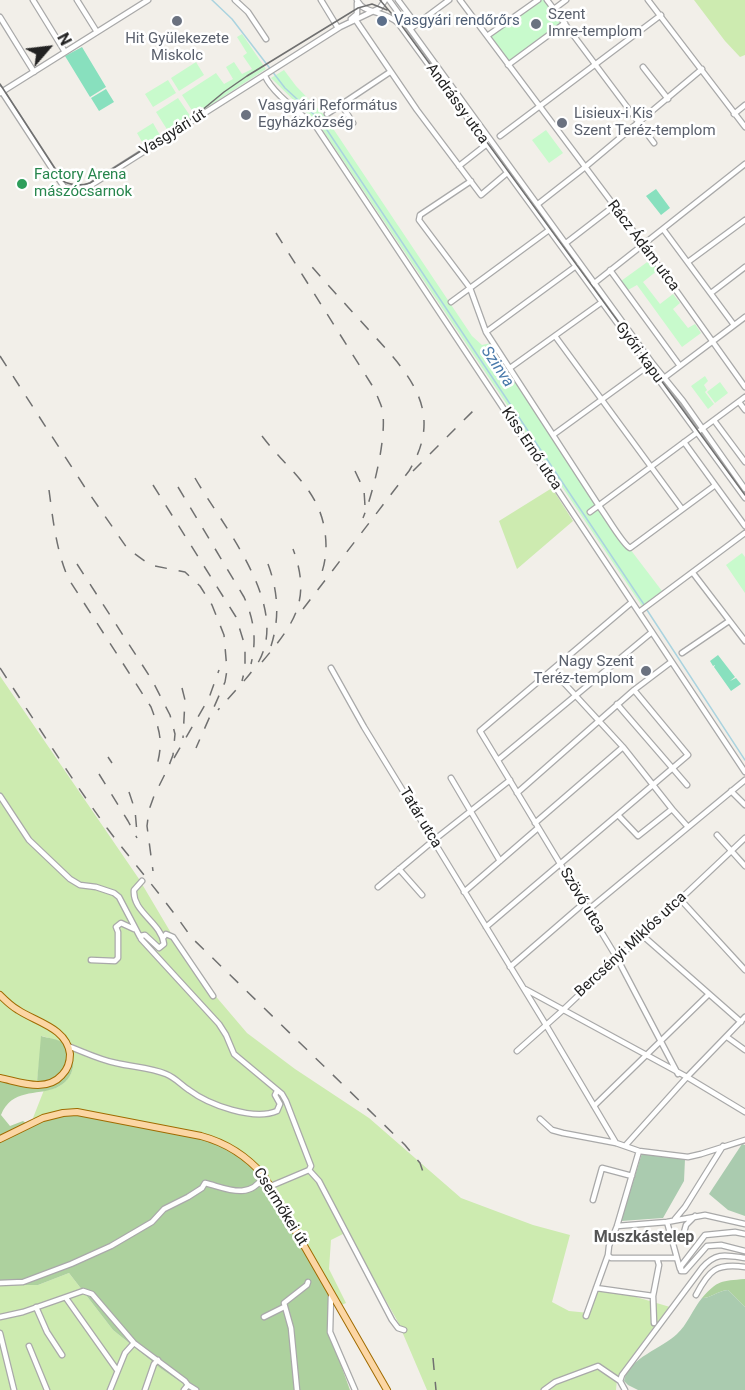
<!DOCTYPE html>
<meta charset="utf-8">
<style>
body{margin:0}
#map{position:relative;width:745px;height:1390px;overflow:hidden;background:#f2efe9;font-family:Roboto,sans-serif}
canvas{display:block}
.north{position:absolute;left:18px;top:18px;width:60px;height:60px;-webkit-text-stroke:4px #fff;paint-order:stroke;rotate:62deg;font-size:16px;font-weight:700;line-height:24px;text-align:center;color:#222}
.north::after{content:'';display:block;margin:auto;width:21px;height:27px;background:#222;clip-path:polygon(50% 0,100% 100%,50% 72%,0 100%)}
</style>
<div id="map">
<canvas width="745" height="1390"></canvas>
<div class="north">N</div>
</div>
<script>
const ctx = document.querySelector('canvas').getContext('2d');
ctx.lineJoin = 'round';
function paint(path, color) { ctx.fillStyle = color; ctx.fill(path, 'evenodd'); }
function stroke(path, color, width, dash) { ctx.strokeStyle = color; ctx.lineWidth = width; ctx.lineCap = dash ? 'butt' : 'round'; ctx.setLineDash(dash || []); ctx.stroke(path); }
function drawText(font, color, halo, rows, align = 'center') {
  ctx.font = font + ' Roboto,sans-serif'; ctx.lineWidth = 5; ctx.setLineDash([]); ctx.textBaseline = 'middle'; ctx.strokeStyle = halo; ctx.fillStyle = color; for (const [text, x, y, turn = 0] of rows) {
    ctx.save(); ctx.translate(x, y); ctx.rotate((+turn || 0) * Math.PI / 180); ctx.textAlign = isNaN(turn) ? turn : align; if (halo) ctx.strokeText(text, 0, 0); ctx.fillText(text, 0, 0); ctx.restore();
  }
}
paint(new Path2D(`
 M694,0h51v55l-5,2 -15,-16z
 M552,488l21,33 -56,48 -18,-48z
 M0,676l139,203 35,59 33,48 40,47 48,36 74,49 92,80 72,27 37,10 -18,67 17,9 20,2 10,-27 71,21 -53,72 -1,11h-189l-29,-68 -51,-90 -16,8 -2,29 17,34 -7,3 -296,-188h-10l11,-28c4,0 10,-1 14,-3 17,-9 21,-30 6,-43 -6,-4 -16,-6 -22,-8l-5,46 -37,-7z
 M69,1273l44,57 47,38 32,22h-192v-105h38z`), '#cdebb0');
paint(new Path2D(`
 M41,1036c7,2 17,3 22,7 17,13 12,37 -7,45 -20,8 -44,0 -55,27l9,11 13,-5 6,4 41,-13 141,26 44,28 76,126 1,48 18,50h-158l-32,-22 -47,-38 -44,-57 -31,12h-38v-210l37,7z
 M745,1279v28l-17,-17c-11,1 -19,9 -26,8 16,-18 19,-17 43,-19z`), '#add19e');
paint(new Path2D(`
 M742,1144l3,1v71l-17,-6 -19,-16z
 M642,1153l43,6 -1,22 -21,37 -42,3z
 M728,1290l17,17v83h-107l-10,-5 -4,-4c4,-23 39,-33 53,-47 10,-9 16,-25 25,-36 7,1 15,-7 26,-8z`), '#aacbaf');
paint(new Path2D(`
 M541,0h4l19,27 -57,40 -22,-29z
 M242,34l24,35 -71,46 -13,-20 34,-22 8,11 9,-5 -7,-12 8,-5 8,12 10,-5 -9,-13 4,-3 -10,-16z
 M196,62l8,13 -25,16 -8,-13z
 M284,70l12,16 28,29 148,221 10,9 9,-2 139,206 32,42 -20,15 -322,-480 -49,-48z
 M168,80l8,13 -23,14 -8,-13z
 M178,98l13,19 -23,14 -12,-19z
 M153,123l8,14 -16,10 -8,-14z
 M546,130l17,23 -14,10 -17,-23z
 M650,260l8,10 -15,12 17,22 13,-10 7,9 -7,6 15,19 7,-4 6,9 -19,14 -45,-62 -9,5 -7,-9z
 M705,376l3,5 -4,4 3,5 -2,2 9,12 -6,5 -17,-23z
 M720,382l8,11 -13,10 -8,-11z
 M742,553l3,4v36l-19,-28z`), '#c8facc');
paint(new Path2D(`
 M82,47l24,40 -16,10 -25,-41z
 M106,89l8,13 -15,9 -8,-13z
 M656,189l14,19 -9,7 -15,-19z
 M718,655l17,22 -5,4 6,-3 5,6 -10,7 -17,-24 1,-2 -2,1 -3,-5z`), '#88e0be');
stroke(new Path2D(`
 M212,0l20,19 53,69 36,33 324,485
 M647,610l98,150`), '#aad3df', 1.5);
const minor = new Path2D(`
 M33,0l32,52
 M77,0l20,32
 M235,0l13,12 18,27
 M321,0l17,28
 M357,0c7,15 26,9 41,23l347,475
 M389,0l264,364 30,37 62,88
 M398,0l18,24
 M460,0l183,244 102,143
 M547,0l107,143
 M648,0l97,127
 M554,9l12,-9
 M0,17l34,55
 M351,19l6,-5v-11
 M355,19l62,91 64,85 26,-22
 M410,29l39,-29
 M487,36l51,-36
 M508,65l57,-42
 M643,67l25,32
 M265,76c8,18 37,38 52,52l428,644
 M0,89l64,98 10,3 14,-3 252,-160 40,-19 5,-8
 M0,93l148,-93
 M341,104l12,19
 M327,114l63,-42
 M734,114l11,-9
 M500,136l161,-121
 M459,166l28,-22
 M471,181l-51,34 -1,5 51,68 16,44 113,174c7,9 24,39 31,42l84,-62
 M538,204l46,-36 118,-99
 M663,229l71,96
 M566,243l48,-37
 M688,262l57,-42
 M610,270l70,96
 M592,285l153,-121
 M711,293l34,-26
 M451,302l98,-72
 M486,332l90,-66
 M555,336l127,173
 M510,368l92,-66
 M664,378l81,-61
 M739,402l6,8
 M716,423l29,39
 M553,435l95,-69
 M684,442l61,84
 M590,512l155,-115
 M693,573l52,68
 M632,602l-152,129 137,227 61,116
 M639,612l106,-79
 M682,653l47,-32
 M331,668l33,59 182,298 70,118
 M552,670l71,77 49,62 -34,27 -20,-21
 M617,704l70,81
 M498,760l154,-128
 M451,778l49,83
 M731,791l14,14
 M517,793l117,-103 37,-28
 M0,796l29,44 41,39 10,6 16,2 18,6 5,4 21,40
 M672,809l16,18
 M535,823l88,-76
 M717,835l28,31
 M399,869l23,26
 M142,881l-8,9c-2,22 27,32 30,54l-5,4 -14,-13 -5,1 1,3 78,85 7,11 8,19 48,40 4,7 25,65 -2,4 -38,16
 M378,887l56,-47 76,-60
 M464,892l74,-64
 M680,899l65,71
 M588,910l157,-130
 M486,927l202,-172 -54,-65
 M642,935l99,87
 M163,938l3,-4 7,3 40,59
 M91,960l24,1 3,-3v-26l-2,-5 5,-4 13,6
 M510,967l74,-64
 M525,989l162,88 58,35
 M727,1037l18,13
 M68,1046c16,6 32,14 48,17 17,4 35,5 50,11 10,4 15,11 23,16 20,15 65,31 88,21l3,-7 -5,-9 2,-4
 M517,1051l46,-41 182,-172
 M594,1106l115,-112
 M540,1119l12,11 11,3 53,10 23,8 49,6 13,-3 44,-14
 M625,1146l62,-69 58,-60
 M309,1170l10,11 73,139 6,8 6,2
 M593,1200l9,-32 30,8
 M675,1219l10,-12 38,-61
 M667,1222l13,47
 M617,1226l50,-4 38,-7 40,9
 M683,1236l3,-11 9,-9
 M608,1255l3,3h66
 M681,1271v-5l24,-31 30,-3 10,2
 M681,1271h4l22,-25 14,-1 24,6
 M0,1283l23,-1 48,-18 40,-18 41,-24 12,-13 24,-12 14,-9 3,-5c21,5 44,18 59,-7
 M596,1288l57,8
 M696,1295c13,-25 20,-32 49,-28
 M331,1296l-1,36 25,58
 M66,1298l51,72
 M36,1307l11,25 15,23
 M586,1316l22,-61 1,-9 8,-20 22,-75
 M0,1317l23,-5 60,-21 9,3 42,49 -9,10 -15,37
 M264,1317l20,-10
 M654,1323l-1,-27 6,-31 -2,-7
 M0,1333l14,57
 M134,1343l51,38 3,4 -4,5
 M29,1346l18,44
 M188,1385l8,5
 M145,1390l9,-26 4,-4
 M297,1390l-6,-62 -7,-25 23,-18 1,-3
 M544,1390l11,-8 43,-16 22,15
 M625,1390l-5,-9 2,-6 80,-107c14,-16 23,-13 43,-10`);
const major = new Path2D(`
 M0,995c5,5 11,11 18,15 18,12 49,18 52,44 0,8 -2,15 -8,21 -16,18 -42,7 -62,3
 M0,1139l43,-21 20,-5 14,-1 124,24c26,7 46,20 63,40l123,214`);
stroke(minor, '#a9a9a9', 7);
stroke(major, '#a06b00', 8);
stroke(minor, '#fff', 4.5);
stroke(major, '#fcd6a4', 6);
stroke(new Path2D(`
 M380,0l22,26 343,469
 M0,84l63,97c9,5 17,5 27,2l100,-63 34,-28 23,-16 111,-68 14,-4 15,6`), '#707070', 1.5);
stroke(new Path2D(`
 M276,233l99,157c2,6 5,12 7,18 6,26 -9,86 -19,110
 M0,356l84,130 43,62 23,17 35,7 15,14 12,19 12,30 3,35 -2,12 -29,66
 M262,436c28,37 63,56 64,109 0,12 -2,25 -8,36
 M355,471l9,19 1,16
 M413,471l65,-65
 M195,478c27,47 95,126 64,183 -8,14 -29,35 -41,49
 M153,485l83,132 9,29v23l-3,12
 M178,487l66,110c10,23 13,42 7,67
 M49,490c4,30 7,59 19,88l83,129c11,29 12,37 4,66
 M77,564l75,116 18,35 5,19 -2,21 -5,13 -14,28 -5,14 -2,16 6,45
 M268,564c10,27 12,54 3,82
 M303,609l106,-138c37,-61 -1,-98 -41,-142 -21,-23 -42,-46 -62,-69
 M262,662c32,-38 50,-62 31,-113
 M0,668c35,53 69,108 107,160 28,37 58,71 84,109l214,208 15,18 3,9
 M182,688l3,12 -2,38
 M108,757l4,6
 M174,758l35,-60 10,-28
 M99,774l29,47 9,17
 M129,792l6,18 2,23
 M433,1358l3,32`), '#707070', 1.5, [12, 12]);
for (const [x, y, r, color] of [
 [177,21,6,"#6b7280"],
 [382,21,6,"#5c6f8a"],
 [536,24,6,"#6b7280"],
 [246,115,6,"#6b7280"],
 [562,123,6,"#6b7280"],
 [22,184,6,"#2e9e5b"],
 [646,671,6,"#6b7280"]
]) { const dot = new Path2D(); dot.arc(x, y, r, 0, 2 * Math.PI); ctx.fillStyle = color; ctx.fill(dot); stroke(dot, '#fff', 2); }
drawText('15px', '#5b616d', '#fff', [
 ["Szent",548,15],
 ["Imre-templom",548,32],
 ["Hit Gyülekezete",177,39,"center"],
 ["Miskolc",177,56,"center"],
 ["Vasgyári Református",258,106],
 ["Egyházközség",258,123],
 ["Lisieux-i Kis",574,114],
 ["Szent Teréz-templom",574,131],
 ["Nagy Szent",634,662,"right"],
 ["Teréz-templom",634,679,"right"]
], 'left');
drawText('15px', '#4e5e75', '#fff', [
 ["Vasgyári rendőrőrs",394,21]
], 'left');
drawText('15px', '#222', '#fff', [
 ["Andrássy utca",457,104,54],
 ["Vasgyári út",173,133,-32],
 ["Rácz Ádám utca",643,246,53],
 ["Győri kapu",639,353,54],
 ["Kiss Ernő utca",531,449,56],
 ["Tatár utca",420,818,59],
 ["Szövő utca",582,901,59],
 ["Bercsényi Miklós utca",631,945,-43],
 ["Csermőkei út",280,1207,58]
]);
drawText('15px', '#27864d', '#fff', [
 ["Factory Arena",34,175],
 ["mászócsarnok",34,192]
], 'left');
drawText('italic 16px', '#4a7aab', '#fff', [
 ["Szinva",497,367,56]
]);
drawText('bold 16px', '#555', '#fff', [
 ["Muszkástelep",644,1238]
]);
</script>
